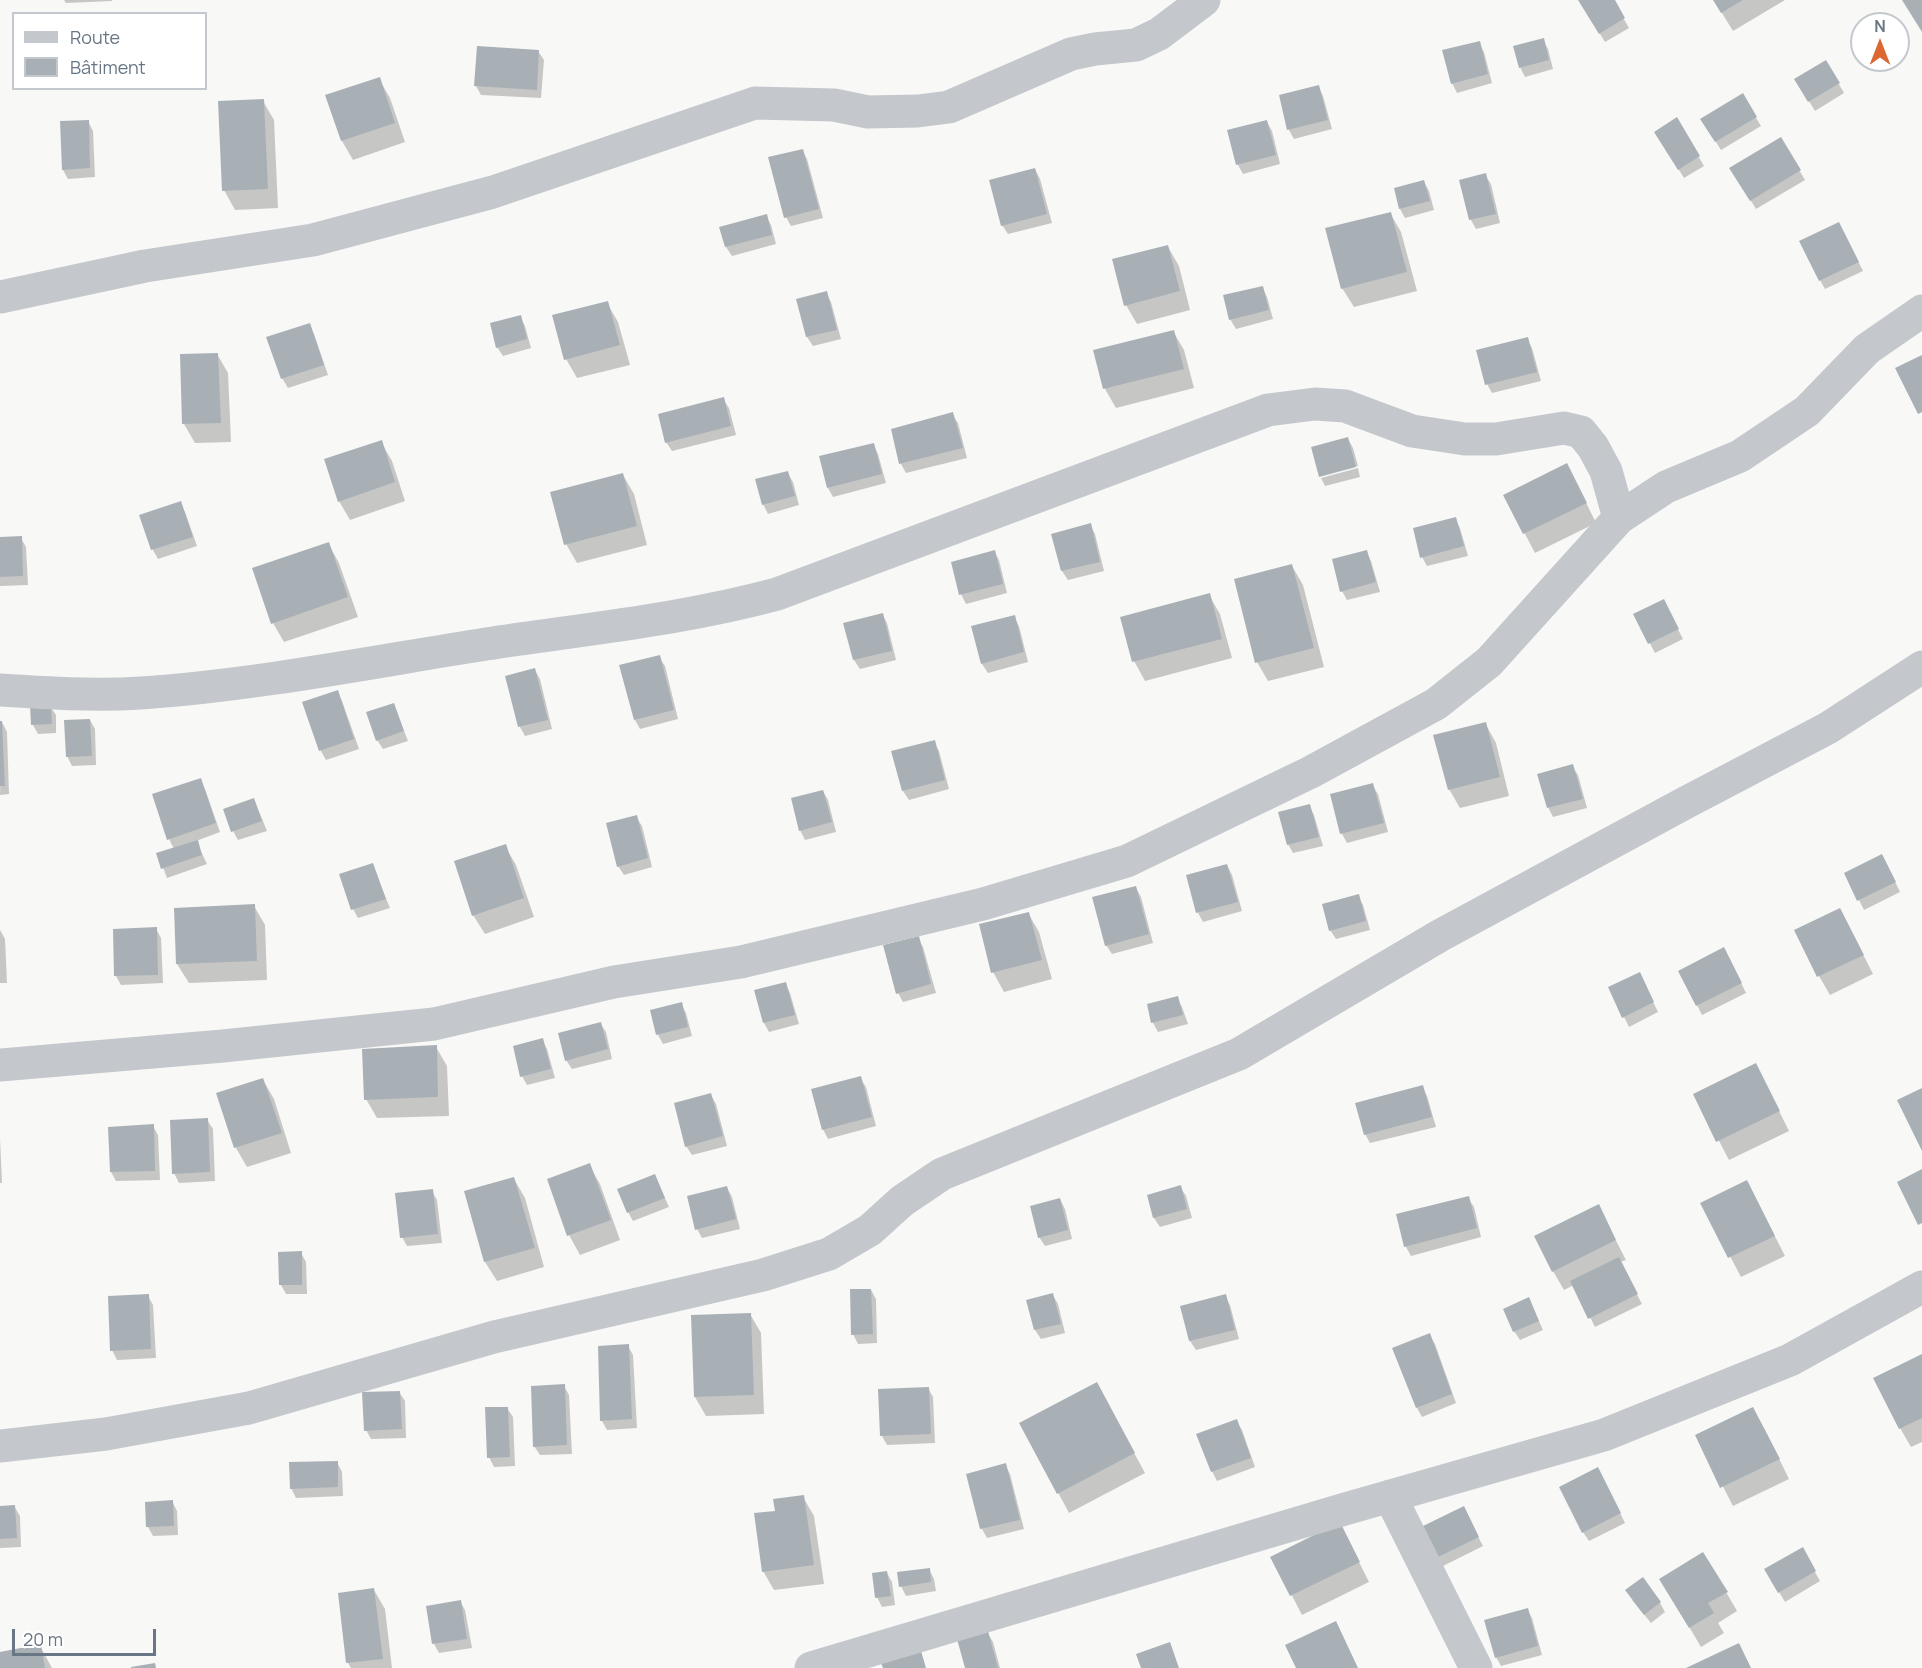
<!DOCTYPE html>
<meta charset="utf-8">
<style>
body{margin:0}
#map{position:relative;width:1922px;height:1668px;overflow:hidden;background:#f8f8f6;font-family:Manrope,sans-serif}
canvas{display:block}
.legend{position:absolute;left:12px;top:12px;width:195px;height:78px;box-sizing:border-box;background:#fff;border:2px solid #c3c8ce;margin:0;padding:8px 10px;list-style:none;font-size:18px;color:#687685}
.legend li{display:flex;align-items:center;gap:12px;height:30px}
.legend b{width:30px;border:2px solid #c3c8ce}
.north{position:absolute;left:1850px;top:12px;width:60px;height:60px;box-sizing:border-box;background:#fff;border:2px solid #c3c8ce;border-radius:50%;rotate:0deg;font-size:16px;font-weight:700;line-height:24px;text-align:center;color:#687685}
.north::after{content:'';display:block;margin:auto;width:21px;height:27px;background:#dc6732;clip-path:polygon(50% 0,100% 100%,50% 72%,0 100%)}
.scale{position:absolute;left:12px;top:1629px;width:144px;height:27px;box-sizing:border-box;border:3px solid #687685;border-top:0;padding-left:8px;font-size:18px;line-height:21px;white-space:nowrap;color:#687685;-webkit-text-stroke:4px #fff;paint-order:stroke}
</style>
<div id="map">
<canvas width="1922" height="1668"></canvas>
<ul class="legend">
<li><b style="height:8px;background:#c4c7cb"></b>Route</li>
<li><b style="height:16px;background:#a8b0b6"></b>Bâtiment</li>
</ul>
<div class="north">N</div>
<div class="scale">20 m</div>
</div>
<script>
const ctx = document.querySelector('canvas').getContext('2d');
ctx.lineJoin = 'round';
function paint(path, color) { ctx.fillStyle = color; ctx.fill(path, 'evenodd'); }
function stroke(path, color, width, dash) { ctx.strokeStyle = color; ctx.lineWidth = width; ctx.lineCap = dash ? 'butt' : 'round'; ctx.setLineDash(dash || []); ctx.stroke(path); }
paint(new Path2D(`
 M64,0h48v1l-46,2z
 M1613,0l16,28 -24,14 -25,-41z
 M1714,0h71l-52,31z
 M1543,40l5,9 5,20 -28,8 -5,-10z
 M1479,43l5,9 8,31 -35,10 -5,-10z
 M538,51l6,9 -3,38 -60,-3 -5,-9z
 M1826,62l18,31 -29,18 -19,-31z
 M379,79l11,19 15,44 -52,18 -11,-19 -15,-45z
 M1318,86l5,10 9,33 -38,10 -5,-9 -8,-34z
 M1742,95l19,31 -40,24 -19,-30z
 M263,101l11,19 4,88 -43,2 -11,-20z
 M1677,119l27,47 -20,12 -23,-37z
 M88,121l5,10 2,46 -27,2 -5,-9z
 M1267,122l5,9 8,33 -37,10 -5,-9 -9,-34z
 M1781,139l24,41 -49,29 -25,-41z
 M802,150l5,9 16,59 -32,8 -5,-9z
 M1035,169l5,10 12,44 -44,11 -6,-9z
 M1485,175l6,9 9,39 -24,6 -5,-9 -10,-39z
 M1424,182l5,9 5,19 -29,8 -5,-9z
 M1390,213l11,19 16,59 -63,16 -12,-19z
 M766,216l5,9 5,19 -44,12 -6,-9 -5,-19z
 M1844,233l19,38 -38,18 -5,-9z
 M1168,247l11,19 11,44 -53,14 -11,-19z
 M1262,287l5,10 6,22 -37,10 -6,-10z
 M826,293l5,9 10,37 -28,7 -6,-9 -9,-37z
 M607,303l11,19 12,43 -53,13 -11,-19z
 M520,317l5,9 6,22 -28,8 -6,-9z
 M309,325l5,9 14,41 -40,13 -6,-10z
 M1173,331l11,19 10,38 -78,20 -11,-19 -10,-38z
 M1527,339l5,9 9,33 -49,12 -5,-9z
 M217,354l11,19 3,69 -36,1 -11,-19 -2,-68z
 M723,399l6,9 7,27 -64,16 -6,-9z
 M952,414l6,9 9,35 -61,15 -5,-9 -9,-34z
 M1348,439l5,9 5,18 -38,9z
 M381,442l11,19 13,40 -55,19 -11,-19z
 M873,444l5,10 8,29 -53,14 -5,-9z
 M1358,468l2,9 -35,9 -4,-8z
 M787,472l6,10 6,23 -31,9 -5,-10z
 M623,475l11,19 13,51 -70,18 -11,-19z
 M1577,484l19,39 -61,30 -30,-57z
 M180,503l5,9 12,34 -39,13 -5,-9 -12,-34z
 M1455,519l5,9 8,28 -41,10 -5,-9z
 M1090,525l5,9 9,37 -36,9 -6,-9z
 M21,538l5,9 2,38 -28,1v-47z
 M328,543l11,20 19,54 -74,25 -11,-19z
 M994,551l5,9 8,33 -41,11 -5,-10z
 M1366,551l5,10 9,31 -33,8 -5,-9z
 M1292,566l11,19 21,82 -56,14 -11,-19z
 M1209,595l11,19 12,44 -87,23 -11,-20z
 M1668,610l15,29 -28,14 -20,-38z
 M882,614l5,9 9,37 -36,9 -6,-9 -9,-36z
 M1014,617l5,9 9,36 -40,11 -6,-9 -10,-37z
 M659,657l6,9 13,53 -38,10 -5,-9z
 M535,670l5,9 12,50 -27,7 -5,-9 -13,-50z
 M337,692l5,9 17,48 -33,11 -5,-9 -17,-48z
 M394,705l14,36 -25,8 -6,-9z
 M50,706l6,9v18l-18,1 -5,-9z
 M90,720l5,9 1,36 -24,1 -5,-10z
 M2,722l5,10 2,62 -9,1z
 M1485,723l11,20 13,53 -49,12 -11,-19z
 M934,742l5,9 10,38 -40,11 -6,-9z
 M1572,766l6,9 9,33 -34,9 -5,-10z
 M200,780l5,9 15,43 -24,9 11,23 -40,14 -9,-24 16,-5 -5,-10z
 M1372,785l6,9 10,38 -41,11 -5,-9 -10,-39z
 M823,791l5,9 8,32 -31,8 -5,-10z
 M254,799l13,32 -29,9 -5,-9z
 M1309,806l5,9 9,31 -30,7 -5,-9z
 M636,817l6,9 10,41 -28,8 -6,-9z
 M505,846l11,19 18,52 -49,17 -12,-19z
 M372,865l18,43 -32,10 -5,-9z
 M1227,865l5,10 10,36 -39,11 -5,-9z
 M1887,865l13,27 -36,18 -18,-36z
 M1136,888l5,9 12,46 -41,11 -6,-9z
 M1358,896l5,9 7,25 -34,9 -6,-9z
 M254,906l11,19 2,55 -78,3 -12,-19z
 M1840,909l33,65 -43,21 -11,-19z
 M1028,913l11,19 13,47 -48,13 -11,-20z
 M156,929l5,9 2,45 -42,2 -5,-9z
 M0,930l5,9 2,44h-7z
 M918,938l5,9 13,46 -33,9 -5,-9z
 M1729,958l17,35 -44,22 -22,-44z
 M785,983l5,10 9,31 -30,8 -5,-9z
 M1644,983l14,29 -29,15 -19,-39z
 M1177,998l5,9 6,17 -30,8 -5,-9 -5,-18z
 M681,1004l5,9 6,23 -29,8 -5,-9z
 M600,1023l6,9 6,27 -40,10 -6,-9z
 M542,1040l5,9 8,29 -28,7 -5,-9z
 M436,1047l11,19 2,50 -72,2 -11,-19z
 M1756,1065l33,66 -60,29 -34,-65z
 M860,1078l6,9 10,39 -48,13 -5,-10z
 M263,1080l11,19 17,54 -44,14 -11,-19 -18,-54z
 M1422,1087l5,9 9,31 -66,16 -5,-9z
 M711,1095l5,9 11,42 -35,9 -6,-9z
 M207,1120l6,9 2,52 -36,2 -5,-10z
 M153,1126l5,9 2,45 -44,1 -5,-9z
 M0,1138l2,45h-2z
 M589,1165l11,19 20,56 -40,15 -11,-20 -21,-55z
 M514,1179l11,19 19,69 -47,14 -12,-19 -19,-70z
 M659,1185l10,22 -36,14 -5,-9z
 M1180,1187l6,9 6,22 -32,9 -6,-9 -6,-22z
 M727,1188l5,9 8,32 -38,9 -5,-9z
 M432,1191l5,9 5,43 -35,3 -5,-9z
 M1468,1198l6,9 7,30 -70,19 -5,-9 -9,-31z
 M1060,1199l5,10 7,30 -27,7 -6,-9z
 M1757,1201l28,55 -44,21 -39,-74z
 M1598,1206l28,54 -6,2 22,42 -47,23 -21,-42 -10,5 -11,-19z
 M279,1253h22l5,9 1,32h-21l-5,-9z
 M871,1290l5,9 1,44 -19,1 -5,-10z
 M1052,1294l6,10 7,29 -24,6 -6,-9z
 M148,1296l5,9 3,53 -39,2 -5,-10z
 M1225,1296l5,9 9,34 -43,11 -6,-9 -8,-34z
 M1529,1299l14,31 -23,10 -6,-9z
 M750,1314l11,19 3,81 -58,2 -11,-19z
 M1429,1335l6,9 21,59 -34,14 -5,-9z
 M628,1346l5,9 4,73 -30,2 -5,-9z
 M1922,1356v86l-11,5 -11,-19z
 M564,1386l5,9 3,59 -32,1 -6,-9z
 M928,1388l5,9 2,46 -48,2 -5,-9z
 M399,1392l6,9 1,37 -35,1 -5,-9z
 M1107,1403l38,70 -76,40 -48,-90z
 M507,1408l6,9 2,49 -21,1 -5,-10z
 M1236,1421l6,9 13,37 -38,14 -5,-10z
 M1764,1428l25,51 -56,27 -36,-70z
 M337,1462l5,10 1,24 -47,2 -5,-10z
 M1005,1465l5,9 14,55 -37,9 -5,-9 -14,-54z
 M1603,1478l22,45 -36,18 -6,-9z
 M803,1497l11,19 10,68 -50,6 -11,-19z
 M172,1501l5,10 1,24 -25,1 -5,-9z
 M14,1506l6,10 1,31 -21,1v-41z
 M1468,1517l15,29 -42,21 -6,-9z
 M1340,1524l29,58 -67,33 -30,-58z
 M1802,1549l18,32 -35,21 -19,-32z
 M929,1569l5,10 2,12 -30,5 -5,-10z
 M887,1573l5,9 3,23 -13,2 -5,-10z
 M374,1590l11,19 7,59h-41l-3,-5 -9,-69z
 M1726,1592l11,19 -19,12 6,10 -23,14 -29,-49z
 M1632,1600l28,3 5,9 -14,11z
 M460,1601l5,9 7,38 -33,5 -5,-9z
 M1527,1609l5,9 10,37 -41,11 -5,-9z
 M987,1632l6,10 7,26h-34z
 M40,1646l12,22h-52v-15z`), '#0003');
paint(new Path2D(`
 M1578,0h37l10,18 -26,16z
 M1713,0h30l-22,13z
 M1902,0h20v32z
 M1544,38l5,22 -30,8 -6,-22z
 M1480,41l8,33 -37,10 -9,-34z
 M477,46l62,4 -2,40 -63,-4z
 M1826,60l14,23 -32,19 -14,-23z
 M380,77l15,46 -54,18 -16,-46z
 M1319,85l9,35 -41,10 -8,-35z
 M1743,93l14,24 -42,25 -15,-23z
 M264,99l4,90 -46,2 -4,-90z
 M1677,117l23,39 -22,14 -24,-38z
 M89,120l1,48 -28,2 -2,-49z
 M1267,120l9,35 -40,10 -9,-35z
 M1781,137l20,33 -51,31 -21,-33z
 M803,149l16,60 -35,9 -16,-61z
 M1035,168l12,46 -46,12 -12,-46z
 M1486,173l10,41 -27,6 -10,-40z
 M1424,180l6,21 -31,8 -5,-21z
 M1391,212l16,60 -66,17 -16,-61z
 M767,214l5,21 -47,12 -6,-20z
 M1839,222l20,40 -40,19 -20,-40z
 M1168,245l12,46 -56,15 -12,-47z
 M1263,286l6,24 -40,10 -6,-25z
 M827,291l10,39 -31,7 -10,-38z
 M608,301l12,44 -56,15 -12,-45z
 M521,315l6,24 -31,9 -6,-25z
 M310,323l14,42 -43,14 -15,-42z
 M1174,330l10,39 -81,20 -10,-39z
 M1528,337l9,35 -52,13 -9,-35z
 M218,353l3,70 -39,1 -2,-70z
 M1922,355v57l-4,2 -23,-46z
 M724,397l7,29 -66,17 -7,-29z
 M953,412l10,36 -64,16 -8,-35z
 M1348,437l8,30 -37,10 -8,-30z
 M382,440l13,42 -57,20 -14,-43z
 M874,443l8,31 -55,14 -8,-32z
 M1567,463l20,40 -64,31 -20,-39z
 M788,471l7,25 -33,9 -7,-26z
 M623,473l14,53 -73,19 -14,-53z
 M181,501l12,36 -42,13 -12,-35z
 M1456,517l8,29 -44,12 -7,-30z
 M1091,523l9,39 -39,9 -10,-37z
 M22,536l1,40 -23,1v-40z
 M329,542l19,55 -77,27 -19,-56z
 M995,550l8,34 -44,11 -8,-33z
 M1367,550l9,32 -36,10 -8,-33z
 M1292,564l22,84 -59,15 -21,-84z
 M1210,593l12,46 -90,23 -12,-45z
 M1664,599l15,30 -31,15 -15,-30z
 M883,613l9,38 -39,9 -10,-37z
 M1015,615l9,37 -43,12 -10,-38z
 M660,655l14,55 -40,10 -15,-55z
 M535,668l13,52 -30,7 -13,-51z
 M338,690l16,49 -35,12 -17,-49z
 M394,703l10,28 -28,10 -10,-29z
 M51,704l1,20 -21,1 -1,-20z
 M90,719l2,37 -26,1 -2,-37z
 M0,721h2l3,65h-5z
 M1486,722l14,55 -52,13 -15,-55z
 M935,740l10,40 -43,11 -11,-40z
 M1573,764l10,35 -36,9 -10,-34z
 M201,778l15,45 -49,17 -15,-46z
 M1373,783l11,40 -44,11 -10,-40z
 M823,790l9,32 -33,9 -8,-33z
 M254,798l8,23 -31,11 -8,-23z
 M1310,804l9,33 -32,8 -9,-33z
 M637,815l11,43 -31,9 -11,-44z
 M198,840l4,15 -41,14 -5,-16z
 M506,844l18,54 -52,18 -18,-55z
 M1882,854l14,28 -39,19 -13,-28z
 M373,863l13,36 -35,11 -12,-36z
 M1227,864l11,38 -42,11 -10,-38z
 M1136,886l13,48 -44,12 -13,-49z
 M1359,894l7,27 -37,10 -7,-27z
 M255,904l2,57 -81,3 -2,-56z
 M1840,908l24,47 -47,22 -23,-47z
 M1029,912l13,48 -51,13 -12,-49z
 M157,927l1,48 -44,1 -1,-47z
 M919,936l12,48 -35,10 -13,-49z
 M1724,947l18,36 -46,23 -18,-35z
 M1640,972l14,30 -32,16 -14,-31z
 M786,982l9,33 -32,8 -9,-33z
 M1178,996l5,19 -32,8 -4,-19z
 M682,1002l6,25 -32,8 -6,-25z
 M601,1022l7,27 -43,12 -7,-28z
 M543,1038l8,31 -31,8 -7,-31z
 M437,1045l1,52 -74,3 -2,-51z
 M1756,1063l24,48 -64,31 -23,-48z
 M861,1076l11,41 -50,13 -11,-41z
 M263,1078l19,55 -48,15 -18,-55z
 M1423,1085l9,32 -68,18 -9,-32z
 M1922,1088v63l-25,-51z
 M711,1093l12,43 -38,11 -11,-44z
 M208,1118l2,54 -38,2 -2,-54z
 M154,1124l1,47 -45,1 -2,-45z
 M590,1163l21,57 -44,16 -20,-57z
 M1922,1169v54l-4,2 -21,-43z
 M655,1174l10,24 -38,15 -10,-24z
 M514,1177l21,71 -51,14 -20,-71z
 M1747,1180l28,56 -47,22 -28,-55z
 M1181,1185l6,24 -34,9 -6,-23z
 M727,1186l9,33 -41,11 -8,-34z
 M433,1189l5,45 -38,4 -5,-45z
 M1469,1196l8,32 -73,19 -8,-33z
 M1060,1198l8,32 -30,8 -8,-32z
 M1599,1204l17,36 -64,32 -18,-36z
 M302,1251v34h-23l-1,-33z
 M1619,1257l19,37 -50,25 -18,-38z
 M850,1289h21l2,45 -22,1z
 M1053,1293l8,31 -27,6 -8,-30z
 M149,1294l2,55 -41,2 -2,-55z
 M1226,1294l9,36 -46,11 -9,-35z
 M1529,1297l10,24 -26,11 -10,-23z
 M751,1313l3,82 -60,2 -3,-82z
 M1430,1333l22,61 -36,14 -24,-60z
 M629,1344l3,75 -32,2 -2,-75z
 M1922,1354v64l-23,11 -26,-51z
 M1097,1382l38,71 -78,41 -38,-71z
 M565,1384l2,61 -34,2 -2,-61z
 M929,1387l2,47 -51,2 -2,-47z
 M400,1391l2,38 -38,2 -2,-39z
 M485,1407h23l2,50 -23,1z
 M1753,1407l27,52 -60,29 -25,-53z
 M1237,1419l14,39 -40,14 -15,-38z
 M338,1461v26l-48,2 -1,-27z
 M1006,1463l14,57 -40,9 -14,-55z
 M1598,1467l23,46 -39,20 -23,-46z
 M804,1495l10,70 -52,7 -8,-59 21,-2 -2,-12z
 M173,1500l1,26 -28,1 -1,-25z
 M15,1505l2,33 -17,1v-33z
 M1464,1506l15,31 -45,22 -15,-31z
 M1340,1522l20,40 -70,34 -20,-39z
 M1803,1547l13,24 -38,22 -14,-24z
 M1703,1552l25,40 -20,11 6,10 -25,15 -30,-49z
 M930,1568l1,14 -32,5 -2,-15z
 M887,1571l4,25 -16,2 -3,-25z
 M1643,1577l18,25 -17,13 -19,-25z
 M374,1588l9,71 -37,4 -8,-70z
 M461,1600l6,39 -35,5 -6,-38z
 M1528,1608l10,38 -43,12 -11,-38z
 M1336,1621l22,47h-62l-11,-23z
 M988,1631l10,37h-33l-8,-29z
 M1170,1642l9,26h-38l-5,-14z
 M1739,1643l12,25h-65z
 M41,1644l4,24h-45v-16z
 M921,1651l5,17h-43l-2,-5z
 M155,1663l1,5h-25v-1z`), '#a8b0b6');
stroke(new Path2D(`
 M0,297l145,-31 168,-26 180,-48 262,-89 79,2 34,7 50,-1 31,-4 122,-53 24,-5 41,-4 23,-11 45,-34
 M0,690c47,3 94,6 141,3 116,-8 231,-31 345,-49 98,-15 195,-24 291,-50l491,-184 47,-6 30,2 67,25 53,8h31l68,-11 17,4 12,15 13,24 13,47
 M0,1065l223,-19 211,-22 180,-42 127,-20 242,-58 144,-43 184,-89 125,-68 53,-42 130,-144 47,-31 74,-31 67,-45 60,-62 55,-38
 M0,1446l106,-12 143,-26 245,-71 269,-62 66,-21 41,-24 32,-29 40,-27 297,-120 202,-119 244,-132 143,-75 94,-61
 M1390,1496l86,172
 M811,1668l534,-159 259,-74 186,-75 132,-73`), '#c4c7cb', 33);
</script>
